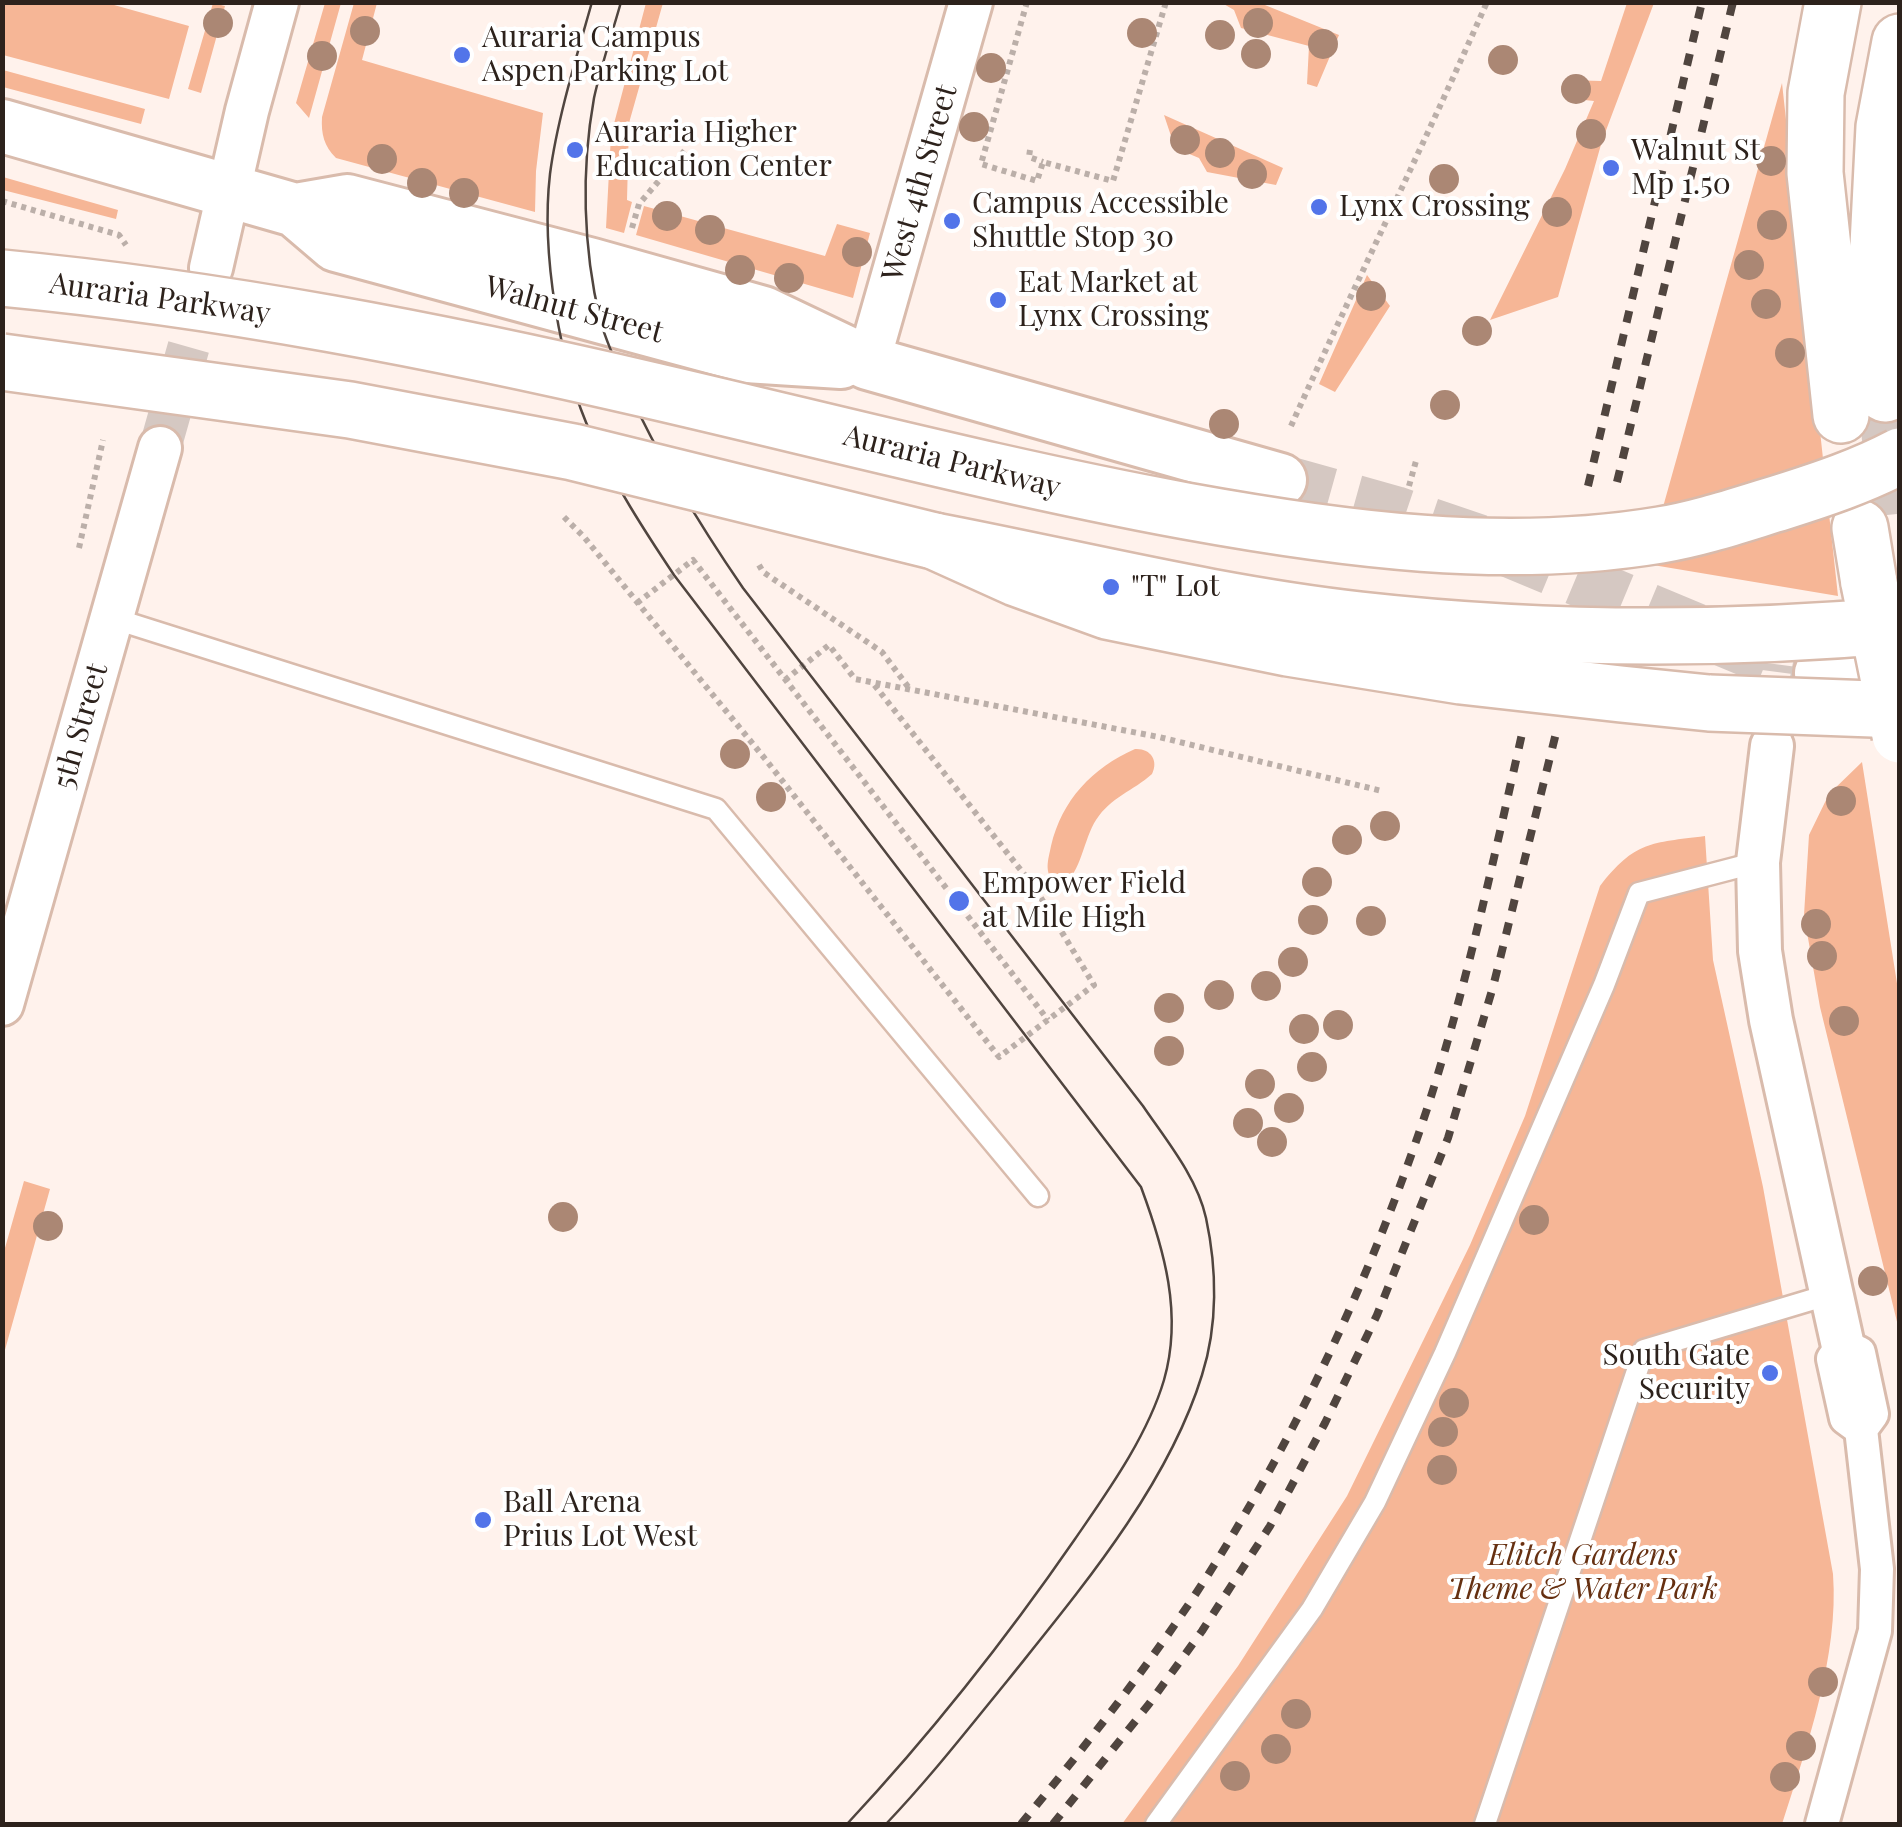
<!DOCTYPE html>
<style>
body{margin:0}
#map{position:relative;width:1902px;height:1827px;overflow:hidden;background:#fff2ec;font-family:"Playfair Display",serif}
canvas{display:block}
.frame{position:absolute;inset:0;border:5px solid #2d221c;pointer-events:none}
</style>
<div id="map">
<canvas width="1902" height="1827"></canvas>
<div class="frame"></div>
</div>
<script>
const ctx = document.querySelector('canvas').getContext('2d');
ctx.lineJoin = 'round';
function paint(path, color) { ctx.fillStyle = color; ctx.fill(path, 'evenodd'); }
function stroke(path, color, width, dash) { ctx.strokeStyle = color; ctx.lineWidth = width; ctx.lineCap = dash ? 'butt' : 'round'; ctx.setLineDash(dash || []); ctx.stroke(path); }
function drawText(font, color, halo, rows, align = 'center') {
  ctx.font = font + ' "Playfair Display",serif'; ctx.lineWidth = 8; ctx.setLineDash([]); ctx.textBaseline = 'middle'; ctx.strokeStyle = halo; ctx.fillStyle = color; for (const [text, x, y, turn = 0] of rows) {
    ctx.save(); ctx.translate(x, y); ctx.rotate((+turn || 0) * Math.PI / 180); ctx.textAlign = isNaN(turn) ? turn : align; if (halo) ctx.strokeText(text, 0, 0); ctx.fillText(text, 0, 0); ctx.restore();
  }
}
paint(new Path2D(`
 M2,3h105l82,23 -20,73 -166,-44z
 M213,3l12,3 -24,87 -13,-4z
 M325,3h16l-32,115 -13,-15z
 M354,3h23l-15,57 181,53 -7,58 -1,41 -199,-54c-12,-12 -15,-24 -14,-41z
 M646,3h17l-34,120 -2,77 5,2 -8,31 -18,-5 5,-93z
 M1222,3h38l79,32 -22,52 -10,-3 2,-38 -68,-18 -7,-18z
 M1627,3h27l-52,138 -44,156 -68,23 75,-151 29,-68 -28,-3 -5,-11 6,-7 34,1z
 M3,70l142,39 -4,15 -138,-37z
 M1782,83l56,513 -191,-32z
 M1164,115l119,53 -7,17 -69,-13 -8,-14 -24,-10z
 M3,177l115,33 -2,9 -113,-29z
 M644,206l181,50 12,-32 33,9 -17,65 -217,-63z
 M1367,275l23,31 -55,86 -16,-8z
 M1135,749c15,-1 24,11 17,25 -19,17 -41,23 -56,46 -12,18 -15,53 -33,65l-9,-2c-10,-12 -6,-22 -3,-37 11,-46 41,-78 84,-97z
 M1862,762l37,234v334l-79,-323 -16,-92 5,-80 20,-41z
 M1705,836l8,124 50,227 70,387c6,82 -26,172 -51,250h-660l116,-158 109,-170 123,-251 55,-129 75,-230c35,-45 51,-43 105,-50z
 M24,1181l26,8 -47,168v-102z`), '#f6b696');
stroke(new Path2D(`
 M160,448l49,-173
 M1773,735l9,-70`), '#d5c8c2', 42, [42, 21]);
stroke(new Path2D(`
 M1280,480l115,32 104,35 283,118 39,8`), '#d5c8c2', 52, [52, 26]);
stroke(new Path2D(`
 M1885,394l12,120`), '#d5c8c2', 55, [55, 28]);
const service = new Path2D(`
 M112,618l604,191 322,387
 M1156,1824l156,-215 63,-107 70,-149 159,-368 35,-92 119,-31
 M1485,1824l159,-474 187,-56`);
const pedestrian = new Path2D(`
 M1822,1824l53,-193 2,-62 -16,-140 11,-15 -13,-61 -16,-7 -10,13 13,59 15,11`);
const minor = new Path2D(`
 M211,268l36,-157 30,-109
 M868,363l103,-361
 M1772,746l-14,116 2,89 11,69 72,326
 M2,1004l158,-556`);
const tertiary = new Path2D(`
 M2,126l293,84 41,35 410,111 95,6
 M295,210l52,-9 245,64 171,48 105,50 412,117
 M1821,673l75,17`);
const motorway = new Path2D(`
 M1833,2l-17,91 -1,80 26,242
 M1885,394l-7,-149 6,-118 16,-85
 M1860,528l9,55`);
stroke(service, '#d9bbac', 25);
stroke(pedestrian, '#d9bbac', 38);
stroke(minor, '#d9bbac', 48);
stroke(tertiary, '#d9bbac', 58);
stroke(motorway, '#d9bbac', 60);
stroke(new Path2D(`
 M1027,2l-46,162 56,17 6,-19 70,19 53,-179
 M1030,150l-1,7 14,5
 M2,201l117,34 7,10
 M632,228l7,-24 47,-55
 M1291,426c64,-142 133,-281 196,-424
 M1409,486l7,-25
 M564,517l20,20 182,223 233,297 95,-72 -59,-97 -163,-206
 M79,548l24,-108
 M759,565l4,7 119,80 27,36
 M637,603l56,-43 355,460
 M785,680l44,-35 26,34 304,58 223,54`), '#bbafa9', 6, [5, 5]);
stroke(service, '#fff', 20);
stroke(pedestrian, '#fff', 32);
stroke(minor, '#fff', 42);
stroke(tertiary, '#fff', 52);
stroke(motorway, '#fff', 55);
stroke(new Path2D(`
 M592,2c-15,53 -35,118 -42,172 -9,77 9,191 42,262 23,49 52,94 82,139l467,612c23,62 42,127 23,193 -17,57 -56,111 -89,159 -69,100 -145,196 -228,285
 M621,2c-9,32 -20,64 -27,96 -13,72 -11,150 6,221 6,24 18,47 28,71 32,70 71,134 115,198l400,518c23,34 54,71 63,112 11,51 12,107 -4,157 -34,111 -122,215 -194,305 -40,49 -79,99 -122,144`), '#50453f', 2.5);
stroke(new Path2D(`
 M1617,482l116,-480
 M1588,486l114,-484
 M1021,1824c81,-98 162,-201 225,-312 74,-127 136,-266 182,-406 40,-125 67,-253 96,-381
 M1053,1824l96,-120 53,-73 68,-105 55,-103 52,-108 71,-177 45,-151 64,-258`), '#50453f', 8, [12, 12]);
const primaryBridge = new Path2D(`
 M2,278c221,21 437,63 652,113 177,41 353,87 532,120 154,28 318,50 474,24 42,-7 82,-21 122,-33 41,-13 80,-26 118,-46
 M2,362l348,48 223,42 361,89 82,37 91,33 181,37 173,28 160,18 88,9 191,7`);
const motorwayBridge = new Path2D(`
 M934,541c141,27 283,63 426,79 179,20 360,21 540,5
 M1869,583l31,152`);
stroke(primaryBridge, '#d9bbac', 60, []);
stroke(motorwayBridge, '#d9bbac', 60, []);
stroke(primaryBridge, '#fff', 55);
stroke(motorwayBridge, '#fff', 55);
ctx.fillStyle = '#ab8774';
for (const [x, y] of [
 [218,23],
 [1258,23],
 [365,31],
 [1142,33],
 [1220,35],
 [1323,44],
 [1256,54],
 [322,56],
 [1503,60],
 [991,68],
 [1576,89],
 [974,127],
 [1591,134],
 [1185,140],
 [1220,153],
 [382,159],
 [1771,161],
 [1252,174],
 [1444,179],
 [422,183],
 [464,193],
 [1557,212],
 [667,216],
 [1772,225],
 [710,230],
 [857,252],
 [1749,265],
 [740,270],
 [789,278],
 [1371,296],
 [1766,304],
 [1477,331],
 [1790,353],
 [1445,405],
 [1224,424],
 [735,754],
 [771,797],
 [1841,801],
 [1385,826],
 [1347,840],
 [1317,882],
 [1313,920],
 [1371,921],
 [1816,924],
 [1822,956],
 [1293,962],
 [1266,986],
 [1219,995],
 [1169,1008],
 [1844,1021],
 [1338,1025],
 [1304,1029],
 [1169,1051],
 [1312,1067],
 [1260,1084],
 [1289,1108],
 [1248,1123],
 [1272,1142],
 [563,1217],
 [1534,1220],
 [48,1226],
 [1873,1281],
 [1454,1403],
 [1443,1432],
 [1442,1470],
 [1823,1682],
 [1296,1714],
 [1801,1746],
 [1276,1749],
 [1235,1776],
 [1785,1777]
]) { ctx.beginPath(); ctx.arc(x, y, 15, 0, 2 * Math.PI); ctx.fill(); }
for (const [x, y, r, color] of [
 [462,55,10,"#5274e9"],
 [575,150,10,"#5274e9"],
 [1611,168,10,"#5274e9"],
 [1319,207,10,"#5274e9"],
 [952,221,10,"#5274e9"],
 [998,300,10,"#5274e9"],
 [1111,587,10,"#5274e9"],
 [959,901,12,"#5274e9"],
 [1770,1373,10,"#5274e9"],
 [483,1520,10,"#5274e9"]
]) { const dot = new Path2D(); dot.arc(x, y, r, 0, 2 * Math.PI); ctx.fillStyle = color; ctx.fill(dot); stroke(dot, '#fff', 4); }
drawText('30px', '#2d221c', '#fff', [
 ["Auraria Campus",482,38],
 ["Aspen Parking Lot",482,72],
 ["Auraria Higher",595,133],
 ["Education Center",595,167],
 ["Walnut St",1631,151],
 ["Mp 1.50",1631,185],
 ["Campus Accessible",972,204],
 ["Shuttle Stop 30",972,238],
 ["Lynx Crossing",1339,207],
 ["Eat Market at",1018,283],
 ["Lynx Crossing",1018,317],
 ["\"T\" Lot",1131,587],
 ["Empower Field",982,884],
 ["at Mile High",982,918],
 ["South Gate",1750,1356,"right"],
 ["Security",1750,1390,"right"],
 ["Ball Arena",503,1503],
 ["Prius Lot West",503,1537]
], 'left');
drawText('30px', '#2d221c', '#fff', [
 ["West 4th Street",920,183,-74],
 ["Auraria Parkway",160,299,8],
 ["Walnut Street",574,310,15],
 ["Auraria Parkway",952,462,14],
 ["5th Street",81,726,-74]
]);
drawText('italic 30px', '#663011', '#fff', [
 ["Elitch Gardens",1583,1556],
 ["Theme & Water Park",1583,1590]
]);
</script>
